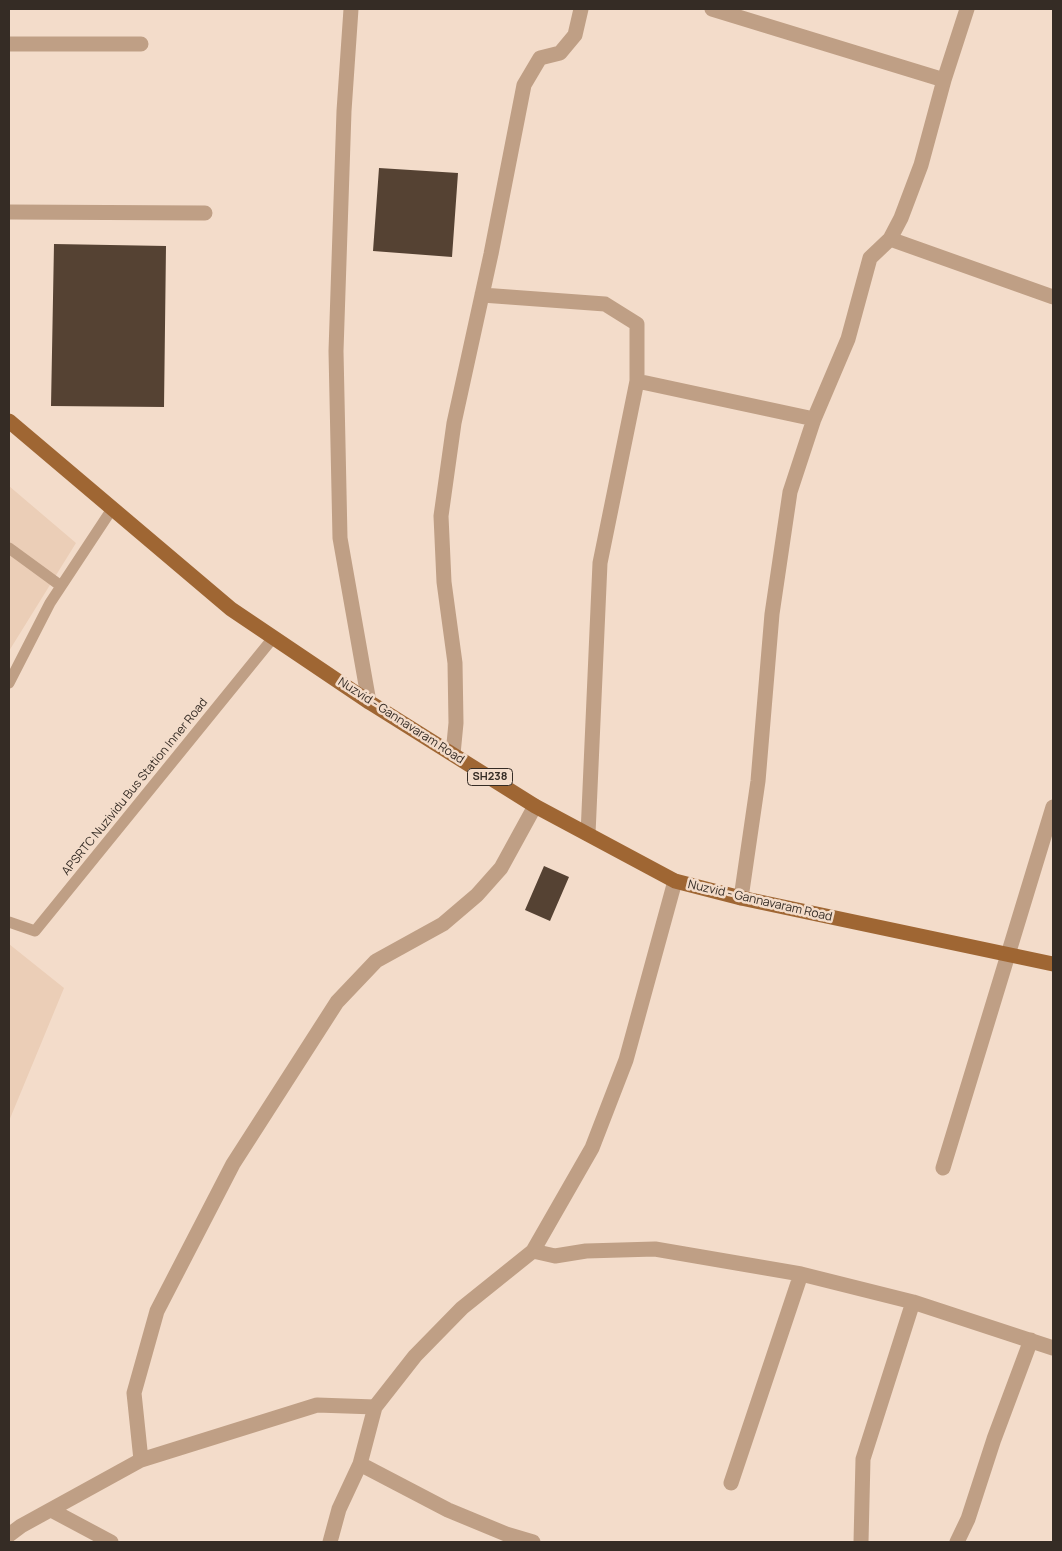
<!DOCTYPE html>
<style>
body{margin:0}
#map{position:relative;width:1062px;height:1551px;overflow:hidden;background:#f3dcca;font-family:Manrope,sans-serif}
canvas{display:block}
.frame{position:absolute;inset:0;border:10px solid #352c25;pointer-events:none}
</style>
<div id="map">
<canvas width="1062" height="1551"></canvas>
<div class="frame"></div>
</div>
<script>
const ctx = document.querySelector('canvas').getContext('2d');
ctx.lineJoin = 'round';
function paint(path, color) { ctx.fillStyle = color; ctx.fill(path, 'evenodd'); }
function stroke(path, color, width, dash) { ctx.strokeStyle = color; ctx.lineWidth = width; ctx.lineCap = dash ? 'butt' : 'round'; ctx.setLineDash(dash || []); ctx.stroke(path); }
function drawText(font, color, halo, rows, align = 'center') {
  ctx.font = font + ' Manrope,sans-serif'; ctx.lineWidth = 5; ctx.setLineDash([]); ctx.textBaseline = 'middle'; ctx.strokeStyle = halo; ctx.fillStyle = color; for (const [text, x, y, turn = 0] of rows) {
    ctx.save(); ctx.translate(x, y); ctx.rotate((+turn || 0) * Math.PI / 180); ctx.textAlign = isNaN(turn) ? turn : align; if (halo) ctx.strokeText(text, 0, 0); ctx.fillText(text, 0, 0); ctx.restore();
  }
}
paint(new Path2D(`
 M9,486l67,57 -67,108z
 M9,944l55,44 -55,133z`), '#ebceb7');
paint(new Path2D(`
 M379,168l79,5 -6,84 -79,-6z
 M54,244l112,2 -2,161 -113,-1z
 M544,866l25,11 -19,44 -25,-11z`), '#554233');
stroke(new Path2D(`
 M9,548l52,38
 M9,683l41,-80 62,-94
 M9,922l26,9 238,-293`), '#bf9f85', 11);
stroke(new Path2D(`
 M351,9l-7,102 -8,240 4,187 29,164
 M712,9l232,71
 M9,44h132
 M9,212l196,1
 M890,239l163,58
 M482,295l123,9 32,20v57l-37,182 -12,271
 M637,381l177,38
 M453,754l3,-31 -1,-60 -11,-81 -3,-66 13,-93 37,-169 33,-169 16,-27 20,-5 15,-18 6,-26
 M741,898l17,-117 14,-167 18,-122 24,-73 34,-80 22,-81 20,-19 11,-21 20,-53 23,-85 23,-71
 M943,1168l110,-361
 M533,1251l22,5 31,-5 69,-2 146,25 112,28 140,46
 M141,1460l-7,-67 23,-82 76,-147 104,-162 39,-41 67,-37 34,-29 24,-27 34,-62
 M360,1464l88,46 58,24 27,8
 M731,1483l70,-209
 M51,1510l60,32
 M9,1535l12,-9 120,-66 176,-55 58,2
 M330,1542l9,-33 21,-45 15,-57 40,-51 47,-48 71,-57 59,-103 34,-88 49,-179
 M861,1542l2,-83 50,-157
 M957,1542l11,-23 26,-80 37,-99`), '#bf9f85', 15);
stroke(new Path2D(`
 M9,421l222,188 138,93 166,104 140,75 66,17 312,66`), '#9f6633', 15);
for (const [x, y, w] of [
 [490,777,45]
]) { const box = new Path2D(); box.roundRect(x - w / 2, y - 8.5, w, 17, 4); ctx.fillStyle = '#f3dcca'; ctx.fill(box); stroke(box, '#352c25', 1); }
drawText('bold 11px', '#352c25', null, [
 ["SH238",490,777]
]);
drawText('12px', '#352c25', '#f3dcca', [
 ["Nuzvid - Gannavaram Road",401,721,33],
 ["APSRTC Nuzividu Bus Station Inner Road",135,787,-51],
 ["Nuzvid - Gannavaram Road",760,901,13]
]);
</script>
